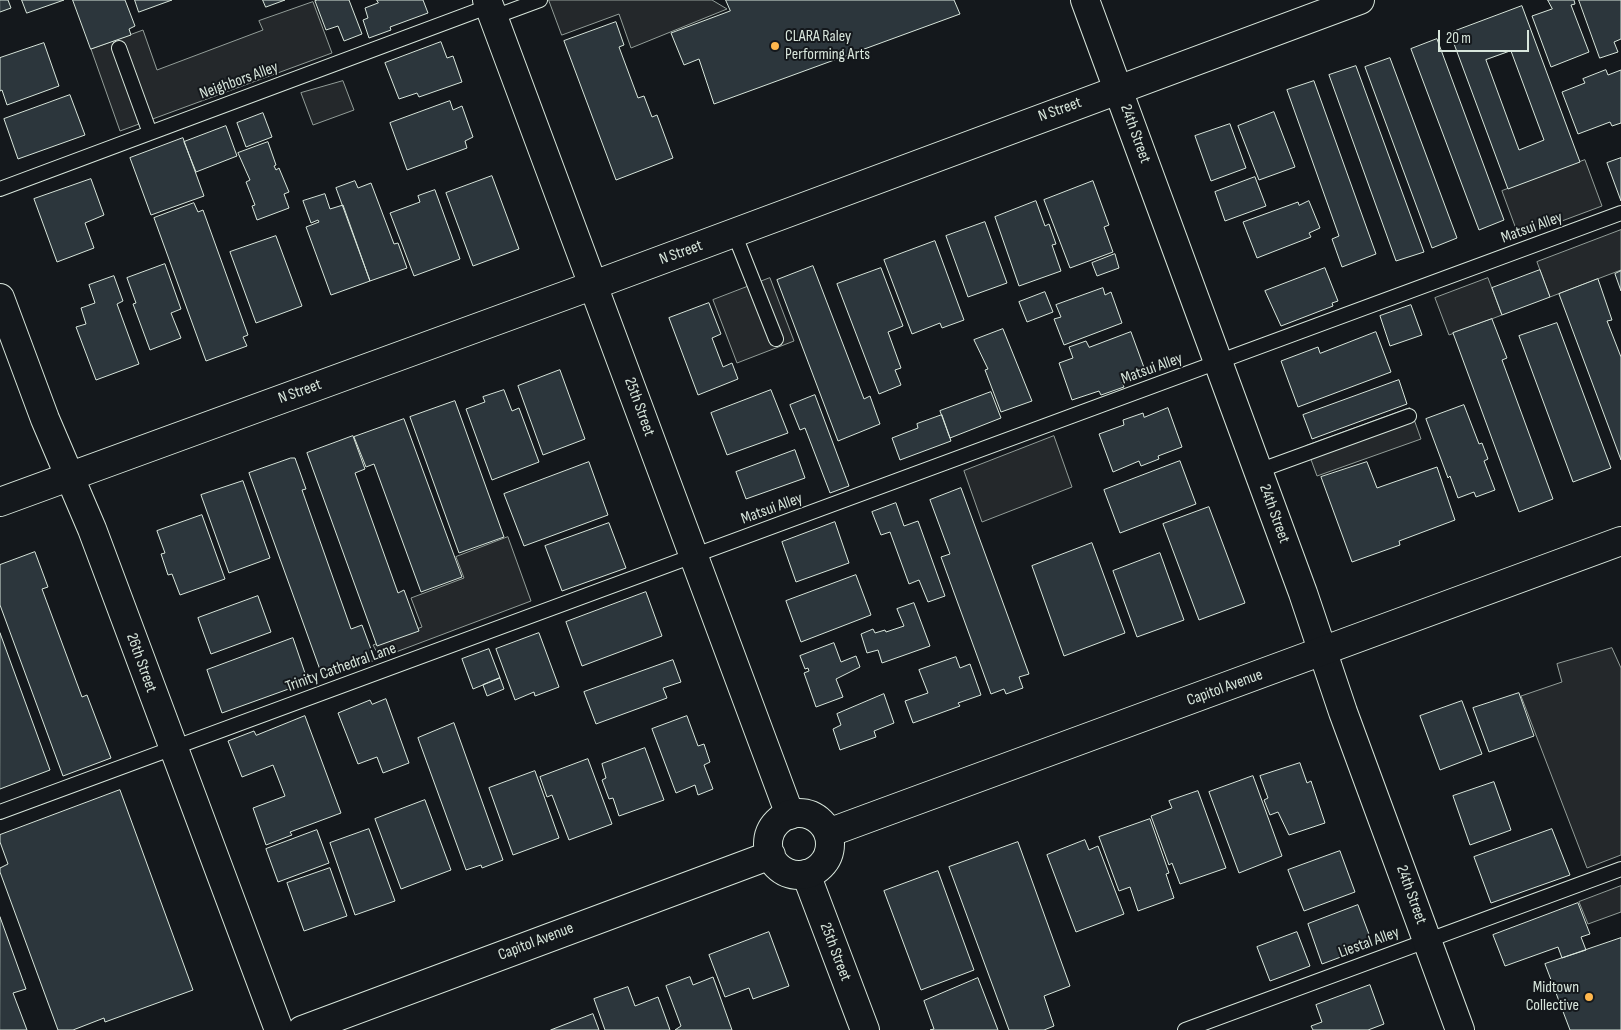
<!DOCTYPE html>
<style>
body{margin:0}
#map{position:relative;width:1621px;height:1030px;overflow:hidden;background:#14181c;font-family:"Sofia Sans Condensed",sans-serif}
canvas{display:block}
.scale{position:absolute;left:1438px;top:30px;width:91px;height:22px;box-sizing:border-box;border:2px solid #d8e6dc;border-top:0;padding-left:6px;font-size:15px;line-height:18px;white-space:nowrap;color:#d8e6dc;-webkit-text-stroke:4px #14181c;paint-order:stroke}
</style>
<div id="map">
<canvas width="1621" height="1030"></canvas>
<div class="scale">20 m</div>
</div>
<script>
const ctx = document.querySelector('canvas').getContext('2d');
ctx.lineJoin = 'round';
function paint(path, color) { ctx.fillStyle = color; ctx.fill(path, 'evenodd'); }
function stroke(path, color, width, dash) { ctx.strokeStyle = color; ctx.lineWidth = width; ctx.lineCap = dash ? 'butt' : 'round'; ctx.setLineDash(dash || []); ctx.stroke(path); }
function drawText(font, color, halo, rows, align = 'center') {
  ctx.font = font + ' "Sofia Sans Condensed",sans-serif'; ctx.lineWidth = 4; ctx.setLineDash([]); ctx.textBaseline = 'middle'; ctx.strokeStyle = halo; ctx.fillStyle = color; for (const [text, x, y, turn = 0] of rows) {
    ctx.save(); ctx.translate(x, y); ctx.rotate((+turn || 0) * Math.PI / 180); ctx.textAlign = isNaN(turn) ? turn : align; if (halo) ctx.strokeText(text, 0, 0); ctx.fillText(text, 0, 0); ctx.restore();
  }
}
const parking = new Path2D(`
 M549,0h163l15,9 -96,39 -12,-34 -57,21z
 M313,2l19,51 -212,78 -29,-82 52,-19 14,40 106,-40 -4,-9z
 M343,81l11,29 -41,15 -12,-32z
 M1585,160l17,46 -83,31 -17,-46z
 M1621,230v40l-71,27 -13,-35z
 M770,278l24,63 -57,22 -24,-63z
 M1488,278l14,37 -53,20 -14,-37z
 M1410,408l11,31 -104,37 -11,-30z
 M1054,436l18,51 -90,35 -18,-51z
 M508,537l23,64 -151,57 -7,-13 49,-18 -11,-29 53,-20 -8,-21z
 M1612,648l9,20v187l-34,13 -66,-172 41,-14 -5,-18z
 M1621,886v26l-33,12 -9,-22z`);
paint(parking, '#24282b');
stroke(parking, '#939e99', 1);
const building = new Path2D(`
 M0,0h8l3,8 -11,4z
 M22,0h42l-37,13z
 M73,0h52l10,26 -6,3 2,6 -40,14z
 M135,0h37l-33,12z
 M263,0h22l-19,7z
 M318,0h31l13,34 -18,7 -6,-15 -12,4 -11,-29z
 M377,0h46l5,13 -38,14 1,3 -22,8 -6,-18 5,-2 -3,-10 13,-5z
 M726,0h228l6,14 -246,90 -15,-45 -15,6 -13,-32 59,-22z
 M1548,0h26l1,4 -4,1 18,47 -38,15 -19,-51 20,-7z
 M1579,0h42v39l-7,3 4,10 -18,6z
 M1522,6l58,156 -72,27 -58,-156zM1511,51l33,89 -25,10 -33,-90z
 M616,22l8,23 -5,2 19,51 6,-2 8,21 5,-2 16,43 -57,22 -52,-139z
 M1437,39l67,181 -25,10 -68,-181z
 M441,42l6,16 6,-2 9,26 -43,15 -2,-4 -18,6 -14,-36z
 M44,43l15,43 -52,19 -5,-15 -2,1v-33z
 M1390,58l67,180 -25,10 -67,-181z
 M1356,66l68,186 -28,9 -67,-186z
 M1606,70l2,5 13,-5v53l-9,3 -2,-4 -32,12 -16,-42 23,-9 -2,-4z
 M1314,81l62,173 -34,13 -10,-28 7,-3 -52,-146z
 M70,95l15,40 -67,24 -14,-40z
 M450,101l3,9 9,-4 11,31 -8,4 2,7 -60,22 -17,-47z
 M1274,112l21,55 -36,13 -21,-54z
 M263,113l9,24 -26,10 -9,-24z
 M1230,124l16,44 -35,13 -16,-45z
 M226,126l11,30 -41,16 -12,-30z
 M183,138l21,58 -53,19 -21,-57z
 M268,142l8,23 -2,1 2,4 3,-2 10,24 -5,2 5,14 -32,12 -5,-14 3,-1 -9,-23 4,-2 -12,-27z
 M1621,158v43l-14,-38z
 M492,176l27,73 -46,17 -27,-73z
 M1255,177l11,29 -41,15 -10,-29z
 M91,179l13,36 -19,8 9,25 -37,14 -23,-63z
 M355,181l3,7 13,-5 23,61 4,-1 9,25 -37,13 -34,-93z
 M1093,181l16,44 -5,2 9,25 -43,16 -26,-68z
 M435,190l25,69 -46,17 -24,-63 30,-11 -2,-6z
 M325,194l5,15 13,-4 27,76 -39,14 -25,-68 13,-5 -1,-2 -7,3 -8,-22z
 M1036,201l9,25 4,-2 7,20 -4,1 9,26 -42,15 -24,-69z
 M1309,201l11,27 -11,5 2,4 -54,21 -14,-36 55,-20 1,3z
 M194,203l4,9 5,-2 45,125 -5,2 4,9 -41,15 -52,-143z
 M985,222l22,61 -39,14 -22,-61z
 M276,236l26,70 -46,17 -26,-71z
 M935,241l29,79 -22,8 -2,-5 -28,11 -28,-74z
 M1115,254l4,14 -22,8 -5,-13z
 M165,264l16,45 -10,4 10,25 -31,12 -17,-46 3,-1 -9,-25z
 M813,266l51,133 6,-3 10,28 -42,17 -61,-161z
 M881,268l22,58 -15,6 13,36 -6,2 6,15 -22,9 -42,-110z
 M1325,268l13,33 -6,2 1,3 -52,20 -16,-35z
 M1540,270l10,27 -48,18 -10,-27z
 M1621,271v20l-6,-17z
 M114,276l9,25 -6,3 22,60 -43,16 -20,-53 10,-3 -5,-16 14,-5 -6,-18z
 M1598,279l14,41 -5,1 14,36v103l-62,-166z
 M1103,288l2,7 6,-3 11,31 -58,22 -10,-26 7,-2 -5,-12z
 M1045,292l8,20 -26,10 -8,-20z
 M709,303l12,31 -9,4 11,29 9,-4 6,16 -40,16 -29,-77z
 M1411,305l11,30 -32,11 -10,-30z
 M1492,319l15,39 -5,2 51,139 -34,13 -66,-179z
 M1557,323l54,145 -38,14 -54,-146z
 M1003,329l29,72 -31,11 -16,-42 3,-1 -14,-29z
 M1131,332l15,41 -24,9 2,5 -23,8 -2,-4 -27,9 -13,-37 14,-5 -4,-11 17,-6 3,6z
 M1376,332l15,40 -93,35 -17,-46 37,-14 2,6z
 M560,370l25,69 -42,16 -25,-69z
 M1399,380l8,24 -95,35 -9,-24z
 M504,390l8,21 7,-3 20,54 -47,18 -26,-71 19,-7 -2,-5z
 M771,390l17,43 -61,22 -16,-42z
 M991,392l10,26 -51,20 -10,-27z
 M815,395l34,91 -19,7 -25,-65 -5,2 -10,-25z
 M455,401l49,136 -45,16 -49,-136z
 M1464,405l15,39 3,-1 6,16 -4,2 11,29 -19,7 -2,-5 -16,6 -8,-22 -2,2 -22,-59z
 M1168,408l14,39 -24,9 1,3 -18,7 -2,-5 -26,11 -14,-38 25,-9 -1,-5 20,-7 1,4z
 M942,415l9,26 -51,19 -8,-22 26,-10 -1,-4z
 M404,419l58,158 -41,15 -47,-128 -8,3 -12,-30z
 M353,436l12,33 -10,4 43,120 6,-3 15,41 -42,15 -70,-193z
 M795,450l10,28 -59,21 -10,-27z
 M291,458h4l11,31 -4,1 49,139 11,-4 13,35 -52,18 -74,-205z
 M1180,461l16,43 -76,29 -16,-43z
 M589,462l19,53 -84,31 -20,-52z
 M1367,462l10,26 60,-21 18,53 -56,21 1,4 -48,17 -31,-85z
 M243,481l27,77 -41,15 -28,-78z
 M961,488l68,186 -10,3 4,11 -17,6 -2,-5 -13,5 -50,-137 9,-3 -20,-54z
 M896,503l8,23 14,-5 27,75 -17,6 -9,-22 -10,4 -19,-52 -9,3 -9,-23z
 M1209,507l36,96 -46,17 -36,-96z
 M202,515l23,64 -45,16 -8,-21 -4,1 -7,-21 4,-1 -8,-22z
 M835,522l14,41 -53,19 -14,-40z
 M609,523l17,45 -64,23 -17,-45z
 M1092,543l33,90 -61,23 -32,-90z
 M35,552l13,35 -6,2 40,108 5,-2 24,63 -48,18 -63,-171v-40z
 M1160,553l24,67 -47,17 -24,-66z
 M856,575l15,40 -70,27 -15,-41z
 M646,592l16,44 -80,30 -16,-44z
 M258,596l13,36 -60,22 -13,-36z
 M914,603l16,43 -48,17 -4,-13 -11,3 -6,-19 12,-5 2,4 10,-3 1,2 18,-6 -7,-17z
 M0,633l50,137 -50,19z
 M539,633l20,54 -24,9 -1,-4 -19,8 -19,-51z
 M293,638l15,44 -86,31 -15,-43z
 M834,643l7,19 15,-6 4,11 -24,12 7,18 -27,10 -12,-34 5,-2 -1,-3 -3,1 -5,-13z
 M489,649l11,29 -27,11 -11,-30z
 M956,657l4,11 10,-4 11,31 -23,8 2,3 -47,17 -8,-22 23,-8 -9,-23z
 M673,660l8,22 -18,6 4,10 -71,26 -12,-32z
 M500,678l4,11 -17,7 -4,-11z
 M1519,693l15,43 -45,16 -16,-44z
 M884,694l10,29 -20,8 2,6 -36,13 -7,-21 8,-4 -4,-11z
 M386,699l23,64 -26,10 -6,-16 -19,7 -20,-51 32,-13 2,4z
 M1462,701l20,53 -42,16 -20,-54z
 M305,716l36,97 -51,19 2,3 -26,10 -13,-37 32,-12 -12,-31 -31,12 -14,-36 26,-10 2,4z
 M687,716l11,30 6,-2 6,18 -6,3 9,24 -15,6 -3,-10 -19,8 -24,-64z
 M454,723l49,137 -21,8 -1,-3 -15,5 -48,-132z
 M645,748l19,52 -45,16 -6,-18 -4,1 -7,-19 4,-2 -4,-14z
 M588,759l24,65 -43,16 -17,-45 -5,2 -7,-20z
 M1300,763l7,20 4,-2 14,42 -36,12 -11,-23 -8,3 -6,-15 4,-2 -8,-22z
 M535,771l24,67 -46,17 -24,-67z
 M1253,776l29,80 -43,17 -30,-81z
 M1494,782l17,48 -41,15 -17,-49z
 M120,790l73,200 -88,32 -1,-4 -31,12h-15l-58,-158v-4l8,-4 -8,-22v-7z
 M1198,791l28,77 -46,16 -8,-21 -3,2 -18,-49 21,-8 -3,-7z
 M425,800l26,70 -50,19 -26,-70z
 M1150,819l19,54 -3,1 8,24 -36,13 -8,-24 -11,4 -20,-54z
 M369,829l26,72 -40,14 -25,-72z
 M1552,829l18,46 -79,28 -17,-46z
 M317,830l12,33 -51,19 -12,-33z
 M1085,840l4,10 9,-4 26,68 -48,18 -29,-77z
 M1018,842l52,144 -26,10 10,30 -10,4h-35l-60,-163z
 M1340,851l15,41 -51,19 -16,-41z
 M330,868l17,48 -43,15 -17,-48z
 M938,871l36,99 -53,20 -37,-99z
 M1578,903l12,31 -9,3 5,13 -24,8 -4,-11 -53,19 -12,-31z
 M1358,905l15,40 -51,19 -14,-40z
 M0,917l26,72 -13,4 14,37h-27z
 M769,932l20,54 -36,13 -4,-11 -24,9 -16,-42z
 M1297,932l13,34 -40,15 -13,-34z
 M1621,938v92h-51l-25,-66z
 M690,977l3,8 20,-8 19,53h-57l6,-4 -15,-40z
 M978,978l20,52h-68l4,-1 -10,-28z
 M1370,985l14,39 -16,6h-55l-2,-4 11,-4 -6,-17z
 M628,987l7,19 23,-9 12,33h-65l-11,-31z
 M593,1014l6,16h-48z`);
paint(building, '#2c363c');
stroke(building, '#d8e6dc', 1);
const lane = new Path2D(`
 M494,17l46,-17
 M119,48l31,85
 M0,189l490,-183
 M734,233l42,106
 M1258,471l151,-55
 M0,812l1621,-599
 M1185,1030l436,-161`);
const street = new Path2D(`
 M487,0l303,815
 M1085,0l218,593 40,119 117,318
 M0,298l45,121 47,110 187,501
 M0,502l594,-217 766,-285
 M806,874l59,156`);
const secondary = new Path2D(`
 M768 844a31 31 0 1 1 62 0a31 31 0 1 1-62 0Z
 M828,833l793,-292
 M302,1030l469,-175`);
stroke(lane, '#d8e6dc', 16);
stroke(street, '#d8e6dc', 30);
stroke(secondary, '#d8e6dc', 30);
stroke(lane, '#14181c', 14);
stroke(street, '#14181c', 28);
stroke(secondary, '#14181c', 28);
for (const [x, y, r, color] of [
 [775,46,5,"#ffb74d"],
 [1589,997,5,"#ffb74d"]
]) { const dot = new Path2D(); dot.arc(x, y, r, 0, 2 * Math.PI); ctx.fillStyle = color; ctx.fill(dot); stroke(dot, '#14181c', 2); }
drawText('16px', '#d8e6dc', '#14181c', [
 ["CLARA Raley",785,37],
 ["Performing Arts",785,55],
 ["Midtown",1579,988,"right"],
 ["Collective",1579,1006,"right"]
], 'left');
drawText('16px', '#d8e6dc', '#14181c', [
 ["Neighbors Alley",239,81,-20],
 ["N Street",1060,110,-20],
 ["24th Street",1135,134,70],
 ["Matsui Alley",1532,228,-20],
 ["N Street",681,253,-20],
 ["Matsui Alley",1152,369,-20],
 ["N Street",300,392,-20],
 ["25th Street",639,407,70],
 ["Matsui Alley",772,509,-20],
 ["24th Street",1274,514,70],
 ["26th Street",141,663,70],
 ["Trinity Cathedral Lane",341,668,-20],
 ["Capitol Avenue",1225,688,-20],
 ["24th Street",1411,895,70],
 ["Capitol Avenue",536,942,-21],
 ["Liestal Alley",1369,943,-20],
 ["25th Street",835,952,69]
]);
</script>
